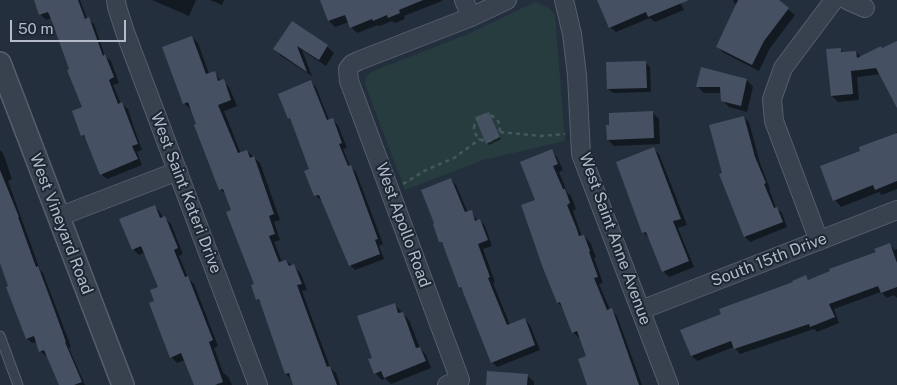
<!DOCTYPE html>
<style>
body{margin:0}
#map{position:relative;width:897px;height:385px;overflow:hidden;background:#242f3e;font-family:"Public Sans",sans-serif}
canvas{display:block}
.scale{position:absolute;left:10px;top:20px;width:116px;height:22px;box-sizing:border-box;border:2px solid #b4bcc9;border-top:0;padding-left:6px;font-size:15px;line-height:18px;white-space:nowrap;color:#b4bcc9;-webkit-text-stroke:4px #1d2633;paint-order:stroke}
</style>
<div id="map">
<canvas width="897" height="385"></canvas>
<div class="scale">50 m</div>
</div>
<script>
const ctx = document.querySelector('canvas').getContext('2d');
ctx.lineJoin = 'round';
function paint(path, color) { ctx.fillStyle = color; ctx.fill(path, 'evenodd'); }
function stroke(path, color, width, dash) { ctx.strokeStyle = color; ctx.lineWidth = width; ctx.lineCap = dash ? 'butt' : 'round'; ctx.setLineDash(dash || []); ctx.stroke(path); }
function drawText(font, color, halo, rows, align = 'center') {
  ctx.font = font + ' "Public Sans",sans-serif'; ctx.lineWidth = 4; ctx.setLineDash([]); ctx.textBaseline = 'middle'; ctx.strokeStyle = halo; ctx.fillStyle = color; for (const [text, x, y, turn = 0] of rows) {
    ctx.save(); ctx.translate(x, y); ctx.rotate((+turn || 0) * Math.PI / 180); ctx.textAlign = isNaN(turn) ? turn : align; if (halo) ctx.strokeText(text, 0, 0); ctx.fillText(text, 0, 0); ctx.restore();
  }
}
paint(new Path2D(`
 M535,2l15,7 5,6 10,126 -82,19 -78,30 -40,-106 1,-6 5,-6 97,-38z`), '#263c3f');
paint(new Path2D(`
 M35,0h45l7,19 7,5 11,32 6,5 8,22 -6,2 8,19h1l6,5 5,16 9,25 -5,2 5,13 -35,14 -6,-5 -14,-34 -5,-5 1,-27 -32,-90 -5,2 -6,-6z
 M152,0h44l-7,16z
 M210,0h14l-2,5z
 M321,0h121v1l-38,15 1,3 -10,4 -3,-2 -12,5 -2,-1 -21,8 -6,-6 -2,-5 -14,5 -6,-6z
 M599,0h80l5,10 -29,12 -5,-4 -34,14 -6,-5z
 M734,0h43l18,15 -25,33 -11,23 -35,-18 -7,-6 20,-41 -4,-5z
 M292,23l35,23 7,7 -8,13 -24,-16 10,26 -31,-20 -6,-7z
 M192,37l6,6 11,31 5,-2 7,9h2l6,6 8,19 -13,5 17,43 6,-3 13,12 20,57 -6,2 6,18 -6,2 8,20 4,-1 14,11 7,18 -5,1 28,76 6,6 4,12h-46l-1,-5 -7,-6 -24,-70 -5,-5 -1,-14 -23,-74 -7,-16 -6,-6 -28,-81 -2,1 -6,-6z
 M897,46v52l-16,-24 -24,3 2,23 -21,2 -6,-6 8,-47 4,4 12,-1 5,5 22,-8z
 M645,63l5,4 1,25 -38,1 -5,-4z
 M747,80l6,7 -6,25 -18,-5 -7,-7v-7h-18l-6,-6z
 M311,82l5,5 13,33 3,-1 6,6 9,23 -4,1 7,17 6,6 27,72 -4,2 5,13 -29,11 -5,-5 -28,-64 -6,-5 -6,-26 -18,-49 -3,-3z
 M652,112l7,7 1,25 -46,2 -6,-6 3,-14z
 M489,113l12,26 -12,6 -2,-2z
 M744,117l5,5 11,41 10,26h-1l7,19 6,5 5,14 -37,15 -5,-5 -24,-62 2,-1z
 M896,132h1v57l-15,6 -3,-3 -38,15 -6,-7 27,-49 35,-17z
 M653,148l6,6 28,71 -9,3 16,39 -25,10 -6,-6 -14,-33 -6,-6z
 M0,150l3,3 9,26 -4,2 32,89 3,3 28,74 -2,1 16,37h-25l-12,-29h-2l-6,-5 -3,-9 -5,1 -5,-5 -27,-79z
 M551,151l6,6 6,13 -4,2 8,20 4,4 5,13 -3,2 9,26 2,-1 6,6 6,15 -2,1 9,25 -4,1 11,26 1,-1 6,7 25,69h-37l-17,-29 -8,-18h-1l-6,-6 -10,-24 -5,-5 -21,-103z
 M451,179l5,6 12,28 3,-1 7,9 2,-1 5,6 7,20 -9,3 12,33 -2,1 17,42 15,-6 5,6 10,25 -43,17 -5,-5 -28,-70 -4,-4 -15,-41 -4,-5z
 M154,206l6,6 3,6h2l6,6 12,30 -4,2 9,22 6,6 24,62 -4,2 9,24 6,6 3,7h-37l-10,-25 -8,3 -6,-6 -16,-55 5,-14 -15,-36 -6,3 -6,-6z
 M889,244l6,6 2,-1v49l-3,-3 -7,3 -6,-6 -47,17 5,14 -22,9 -3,-3 -74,25 -6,-7 -37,14 -5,-5 30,-42 84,-37 3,3 68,-27z
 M394,304l15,16 11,28 6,7 5,13 -40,16 -6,-6 -3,2 -7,-7 -2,-14z
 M527,375l7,7v3h-46z`), '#0007');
paint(new Path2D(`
 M34,0h44l7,19 4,-2 14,39 2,-2 9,23 -5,3 9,24 4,-2 6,16 10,26 -6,2 6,13 -38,16 -16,-40 -3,1 -9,-25 10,-4 -15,-37 2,-1 -18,-50 -3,-7 -9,3z
 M320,0h103l-24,10 1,3 -12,5 -1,-3 -14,6 -1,-2 -22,9 -5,-13 -17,6z
 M597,0h92l-41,17 -2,-5 -37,16z
 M738,0h41l10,8 -25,33 -12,24 -36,-18z
 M292,21l36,24 -9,15 -22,-14 10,26 -34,-23z
 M192,36l14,38 9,-3 3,10 6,-2 7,21 -13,5 20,48 9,-3 3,8 4,-2 20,58 -5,2 6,18 -6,2 10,26 7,-2 3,6 5,-2 8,20 -5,1 30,82 3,-1 7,19h-44l-4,-12 -4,1 -26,-75 -3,1 -5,-15 3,-1 -28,-72 5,-2 -8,-21 -4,1 -25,-65 2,-1 -8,-22 -5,2 -21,-57z
 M897,41v67l-21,-40 -25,3 2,23 -22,2 -5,-47 15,-1v4l15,-1 1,7 24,-12 1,2z
 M646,61l1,27 -40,1 -1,-27z
 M701,67l46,12 -6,27 -20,-5 -1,-14h-24z
 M311,80l16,40 6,-2 9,25 -3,1 9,22 3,-1 27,74 -3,1 5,14 -31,12 -30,-71 -5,1 -10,-25 5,-2 -19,-51 -2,1 -10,-25z
 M653,111l1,27 -47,2 -1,-15h3v-12z
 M489,112l11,25 -14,7 -11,-27z
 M744,116l11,41 11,26 -2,1 10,24 3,-1 6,15 -39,15 -25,-63 3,-1 -13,-48z
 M897,133v48l-22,9 -2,-5 -40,16 -13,-35 40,-15 -1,-4z
 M654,147l27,72 -8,2 16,40 -27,11 -16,-40 -4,1 -26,-71z
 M552,149l6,15 -5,2 10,23h2l5,14 -3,2 9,22 3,9 5,-1 6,16 -1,1 9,25 -4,1 13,32 5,-2 27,77h-52l-9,-26 8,-3 -9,-25 -5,2 -12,-31 -3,1 -14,-35 -22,-63 14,-5 -15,-38z
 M0,170l19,47h-1l18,50 2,-1 15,40 13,36h-1l17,40 -8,3h-15l-15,-35 -5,2 -5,-16 -8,3 -20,-52 2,-1 -8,-23z
 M451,178l14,34 7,-2 3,11 5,-2 8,21 -10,4 12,33 -2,1 19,47 18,-7 10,27 -44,18 -30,-76 -2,1 -17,-46h-3l-6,-18 1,-1 -13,-33z
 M155,205l5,13 5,-2 13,32 -4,2 11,27 3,-1 25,64 -4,2 14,40 -8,3h-21l-13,-32 -11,5 -21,-55 5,-2 -4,-11 8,-3 -17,-41 -9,4 -13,-31z
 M890,243l7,20v24l-16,6 -3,-7 -49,18 6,13 -25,10 -1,-3 -75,25 -3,-8 -40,15 -11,-26 41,-16 -2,-5 74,-27 -1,-1 14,-6 2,5 22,-9 -1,-2 47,-17 -2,-3z
 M395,303l3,10 5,-1 13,36 4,-1 6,14 -42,17 -3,-7 -7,3 -6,-15 4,-1 -15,-42z
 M487,371l41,3 -1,11h-41z`), '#455162');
const service = new Path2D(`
 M0,336l18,49`);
const minor = new Path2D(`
 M116,0l1,7 8,25 133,353
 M464,0l7,17
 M564,0l8,34 5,41 4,79 88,231
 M847,0l18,8
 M58,217l120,-46
 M819,241l-45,-120 -2,-22 11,-31 51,-68
 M641,310l256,-100
 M447,385l13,-5 -111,-299 -1,-12 4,-5 6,-3 113,-44 36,-17`);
const tertiary = new Path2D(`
 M0,63l123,322`);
stroke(service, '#565f6c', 11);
stroke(minor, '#565f6c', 20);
stroke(tertiary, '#565f6c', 24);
stroke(new Path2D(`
 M474 128a13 13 0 1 1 26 0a13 13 0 1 1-26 0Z
 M500,132l41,4 24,-2
 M403,184l23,-14 28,-12 26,-19`), '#44595c', 2.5, [4, 4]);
stroke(service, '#38414e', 9);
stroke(minor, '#38414e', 18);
stroke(tertiary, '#38414e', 21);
drawText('16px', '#b4bcc9', '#1d2633', [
 ["West Saint Kateri Drive",186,193,69],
 ["West Vineyard Road",61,224,69],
 ["West Apollo Road",403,225,70],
 ["West Saint Anne Avenue",615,239,70],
 ["South 15th Drive",769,260,-21]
]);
</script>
